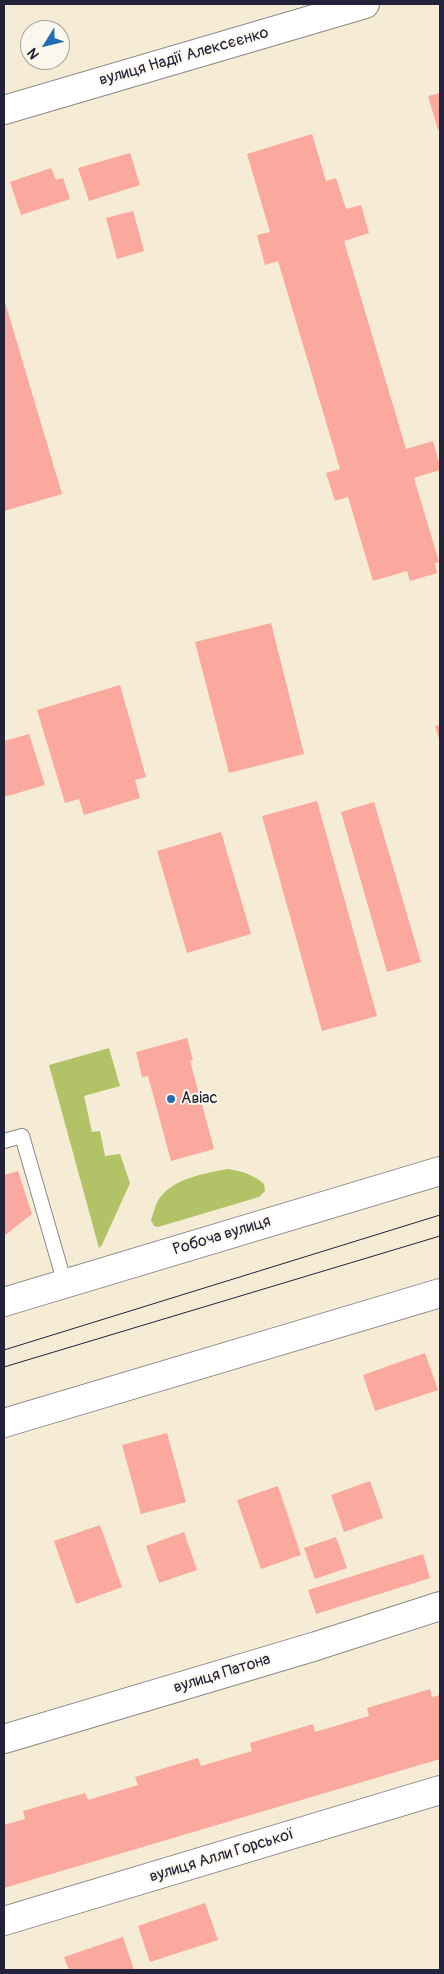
<!DOCTYPE html>
<meta charset="utf-8">
<style>
body{margin:0}
#map{position:relative;width:444px;height:1974px;overflow:hidden;background:#f6ecd6;font-family:Pangolin,sans-serif}
canvas{display:block}
.frame{position:absolute;inset:0;border:5px solid #22223b;pointer-events:none}
.north{position:absolute;left:20px;top:20px;width:50px;height:50px;box-sizing:border-box;background:#fbf7ec;border:1px solid #a4a2a5;border-radius:50%;rotate:234deg;font-size:14px;font-weight:700;line-height:20px;text-align:center;color:#22223b}
.north::after{content:'';display:block;margin:auto;width:18px;height:22px;background:#1f6fb2;clip-path:polygon(50% 0,100% 100%,50% 72%,0 100%)}
</style>
<div id="map">
<canvas width="444" height="1974"></canvas>
<div class="frame"></div>
<div class="north">N</div>
</div>
<script>
const ctx = document.querySelector('canvas').getContext('2d');
ctx.lineJoin = 'round';
function paint(path, color) { ctx.fillStyle = color; ctx.fill(path, 'evenodd'); }
function stroke(path, color, width, dash) { ctx.strokeStyle = color; ctx.lineWidth = width; ctx.lineCap = dash ? 'butt' : 'round'; ctx.setLineDash(dash || []); ctx.stroke(path); }
function drawText(font, color, halo, rows, align = 'center') {
  ctx.font = font + ' Pangolin,sans-serif'; ctx.lineWidth = 4; ctx.setLineDash([]); ctx.textBaseline = 'middle'; ctx.strokeStyle = halo; ctx.fillStyle = color; for (const [text, x, y, turn = 0] of rows) {
    ctx.save(); ctx.translate(x, y); ctx.rotate((+turn || 0) * Math.PI / 180); ctx.textAlign = isNaN(turn) ? turn : align; if (halo) ctx.strokeText(text, 0, 0); ctx.fillText(text, 0, 0); ctx.restore();
  }
}
paint(new Path2D(`
 M109,1048l11,38 -36,10 8,36 8,-1 5,25 15,-2 10,29 -28,62 -3,3 -50,-183z
 M227,1169c14,2 26,5 37,15l1,7 -6,6 -101,30 -4,-1 -3,-6c3,-8 5,-19 11,-25 15,-17 44,-22 65,-26z`), '#b1c366');
paint(new Path2D(`
 M440,93v37h-2l-10,-34z
 M312,134l14,47 10,-3 10,31 15,-4 8,28 -25,8 62,208 27,-8 7,25v4l-26,8 25,84 -4,1 2,10 -27,8 -3,-10 -34,10 -25,-84 -13,4 -9,-28 14,-4 -62,-208 -13,4 -8,-30 13,-3 -23,-78z
 M130,153l10,32 -51,16 -11,-33z
 M51,168l5,12 7,-2 7,21 -49,16 -11,-33z
 M133,211l11,40 -27,8 -11,-41z
 M4,299l58,195 -58,17z
 M271,623l33,131 -75,19 -34,-131z
 M120,685l26,92 -11,3 5,18 -56,17 -5,-16 -14,4 -28,-93z
 M440,725v17l-5,-16z
 M29,734l16,51 -41,12v-56z
 M317,801l60,215 -55,15 -60,-215z
 M374,802l47,160 -34,10 -46,-160z
 M221,832l30,102 -64,19 -30,-102z
 M187,1038l6,22 -3,1 24,88 -43,12 -23,-85 -6,1 -6,-25z
 M18,1171l14,43 -28,22v-61z
 M425,1353l13,37 -63,21 -12,-36z
 M167,1433l19,69 -45,12 -19,-69z
 M370,1481l13,37 -39,14 -13,-37z
 M278,1486l23,69 -40,14 -24,-69z
 M100,1525l22,62 -46,17 -22,-63z
 M184,1532l13,38 -38,13 -13,-37z
 M336,1537l11,31 -32,11 -11,-31z
 M423,1554l7,24 -114,36 -8,-24z
 M430,1689l2,8 8,-2v64l-436,129v-63l21,-6 -2,-8 62,-18 3,7 50,-15 -3,-8 63,-19 3,8 51,-15 -2,-8 63,-19 2,8 54,-16 -2,-8z
 M205,1903l13,37 -68,22 -12,-36z
 M123,1937l11,33h-65l-5,-13z`), '#fba89e');
const service = new Path2D(`
 M4,1141l18,-5 43,148`);
const minor = new Path2D(`
 M4,110l361,-106
 M4,1739l312,-93 124,-40
 M4,1921l436,-131`);
const primary = new Path2D(`
 M4,1302l436,-131
 M4,1423l436,-130`);
stroke(service, '#8c8788', 16);
stroke(minor, '#8c8788', 30);
stroke(primary, '#8c8788', 30);
stroke(service, '#fff', 14);
stroke(minor, '#fff', 28);
stroke(primary, '#fff', 28);
stroke(new Path2D(`
 M4,1350l436,-135
 M4,1367l436,-131`), '#22223b', 1);
for (const [x, y, r, color] of [
 [171,1099,5,"#1f6fb2"]
]) { const dot = new Path2D(); dot.arc(x, y, r, 0, 2 * Math.PI); ctx.fillStyle = color; ctx.fill(dot); stroke(dot, '#fbf7ec', 2); }
drawText('16px', '#22223b', '#fbf7ec', [
 ["вулиця Надії Алексєєнко",184,57,-16],
 ["Робоча вулиця",222,1236,-17],
 ["вулиця Патона",222,1674,-17],
 ["вулиця Алли Горської",222,1856,-17]
]);
drawText('16px', '#22223b', '#fbf7ec', [
 ["Авіас",181,1099]
], 'left');
</script>
